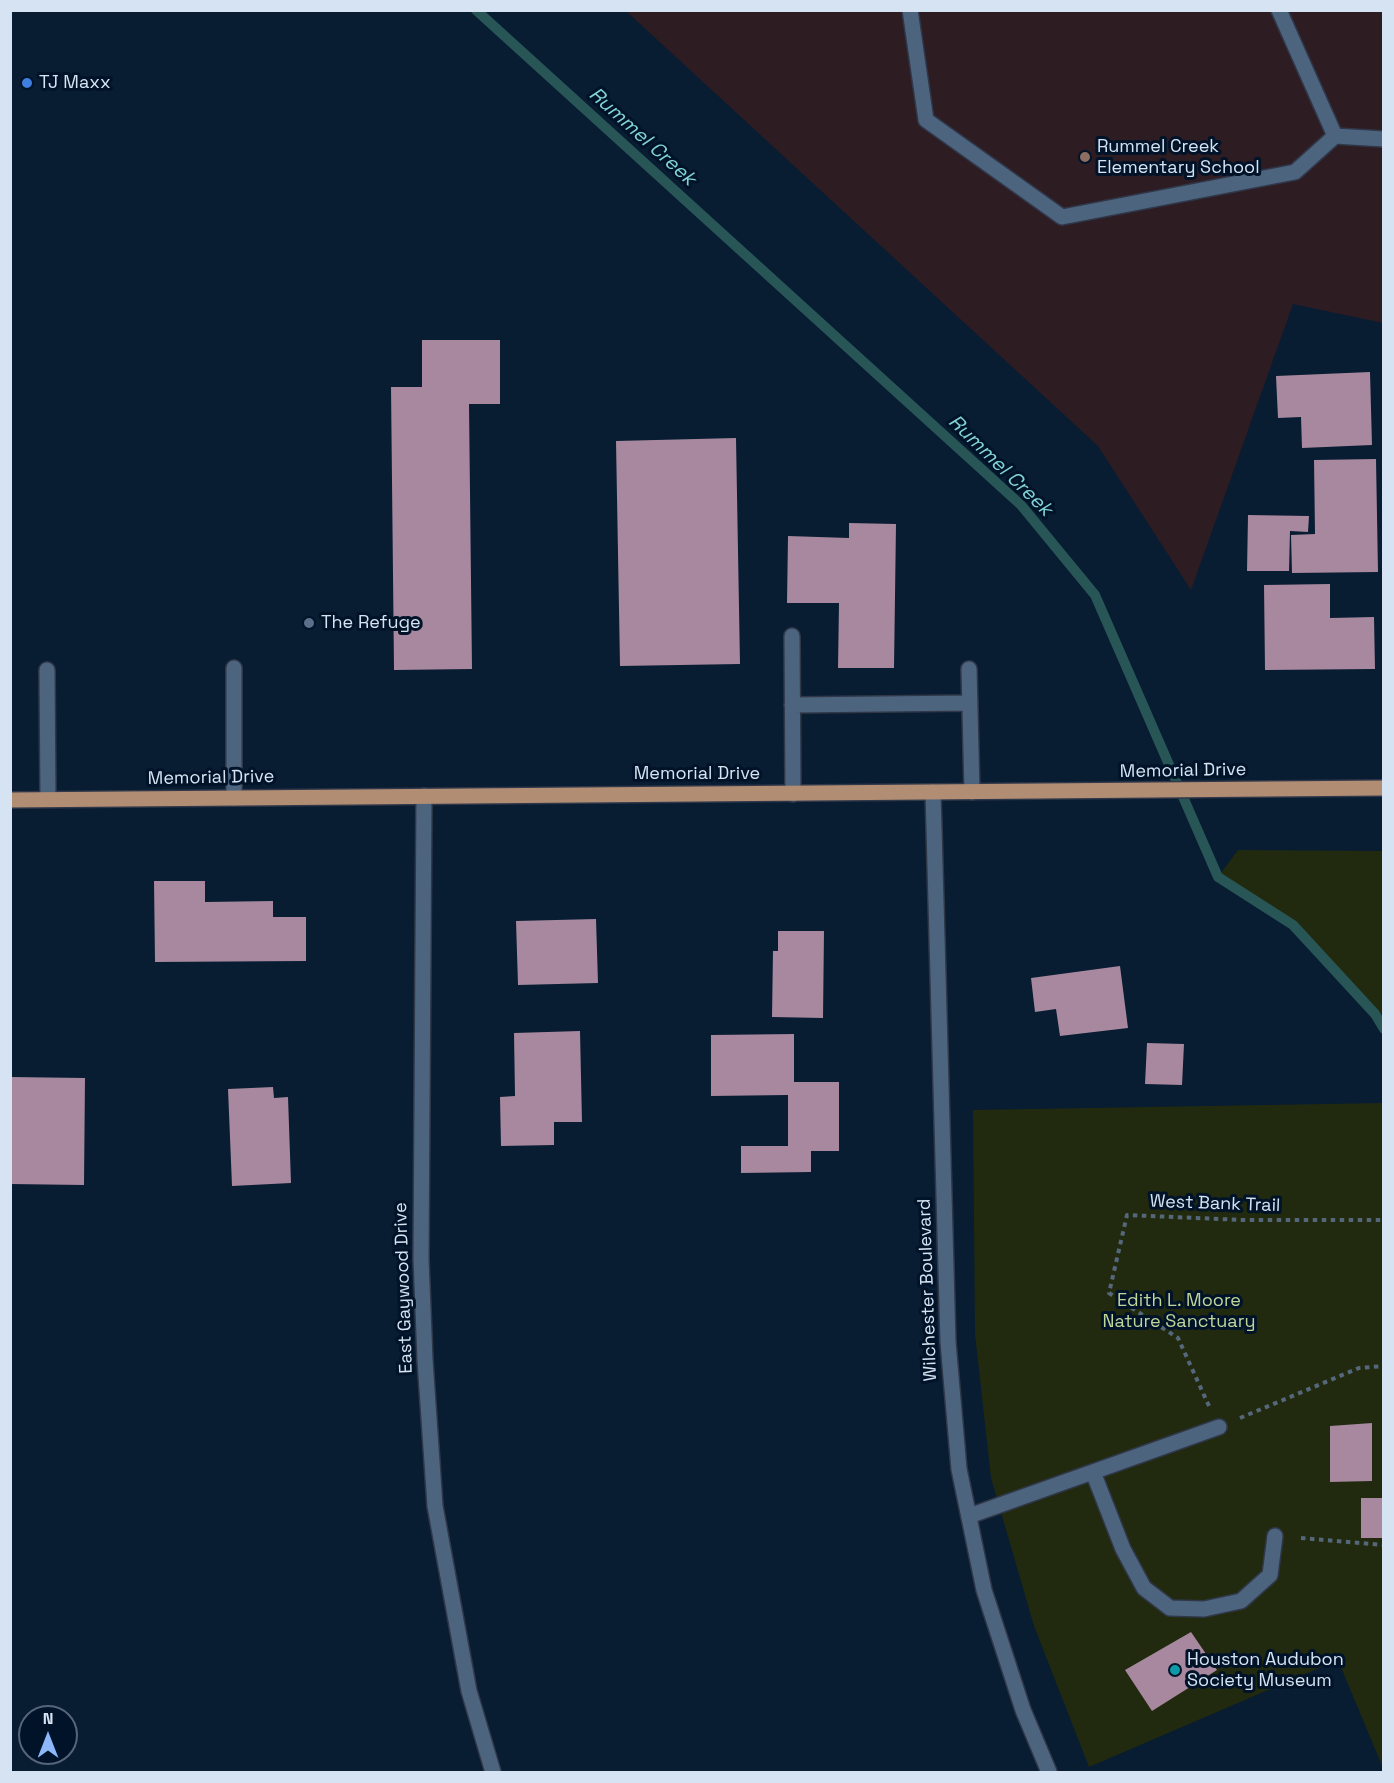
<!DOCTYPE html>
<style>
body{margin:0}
#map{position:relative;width:1394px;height:1783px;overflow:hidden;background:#081c32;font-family:"Space Grotesk",sans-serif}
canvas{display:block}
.frame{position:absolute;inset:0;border:12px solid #d6e3f2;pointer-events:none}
.north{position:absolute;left:18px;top:1705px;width:60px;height:60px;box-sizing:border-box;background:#011328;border:2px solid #566679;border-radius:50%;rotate:0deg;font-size:16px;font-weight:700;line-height:24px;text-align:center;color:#d6e3f2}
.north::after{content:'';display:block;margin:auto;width:21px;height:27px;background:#8db9fc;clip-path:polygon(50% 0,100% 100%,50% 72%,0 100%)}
</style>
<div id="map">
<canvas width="1394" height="1783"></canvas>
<div class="frame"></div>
<div class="north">N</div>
</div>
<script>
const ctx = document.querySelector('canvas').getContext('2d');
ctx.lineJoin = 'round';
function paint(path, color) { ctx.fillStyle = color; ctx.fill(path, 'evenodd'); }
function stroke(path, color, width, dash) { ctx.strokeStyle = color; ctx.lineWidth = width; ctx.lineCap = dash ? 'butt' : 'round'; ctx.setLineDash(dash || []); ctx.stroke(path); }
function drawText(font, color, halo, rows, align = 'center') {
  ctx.font = font + ' "Space Grotesk",sans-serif'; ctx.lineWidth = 6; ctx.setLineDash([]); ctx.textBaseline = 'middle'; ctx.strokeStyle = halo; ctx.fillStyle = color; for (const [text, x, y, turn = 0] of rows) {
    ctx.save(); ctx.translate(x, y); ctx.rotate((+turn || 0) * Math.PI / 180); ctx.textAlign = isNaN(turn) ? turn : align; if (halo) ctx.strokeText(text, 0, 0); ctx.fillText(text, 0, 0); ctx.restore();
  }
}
paint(new Path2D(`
 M626,11h757v312l-90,-19 -102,286 -93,-144z`), '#2e1c23');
paint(new Path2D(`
 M1238,850l145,1v178l-8,-15 -82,-89 -75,-48z
 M1383,1103v665l-45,-108 -249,107 -55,-141 -43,-148 -16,-144 -2,-224z`), '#212a0f');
stroke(new Path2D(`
 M476,10l545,495 74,90 123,282 75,48 82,89 9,15`), '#285657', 10);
paint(new Path2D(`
 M422,340h78v64h-31l3,265 -78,1 -3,-283h31z
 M1370,372l2,73 -70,3 -1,-31 -23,1 -2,-42z
 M736,438l4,226 -120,2 -4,-225z
 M1376,459l2,113 -86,1 -1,-38 24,-1 -1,-74z
 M1248,515l61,1 -1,16 -18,-1 -1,40h-42z
 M849,523l47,1 -2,144h-56l1,-65h-52l1,-67 61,2z
 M1330,584v34l44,-1 1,52 -110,1 -1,-85z
 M154,881h51v21l68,-1v16h33v44l-151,1z
 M596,919l2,64 -80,2 -2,-64z
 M778,931h46l-1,87 -51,-1 1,-66h5z
 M1120,966l8,62 -68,8 -4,-27 -21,3 -4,-34z
 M580,1031l2,91h-28v23l-53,1 -1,-49 15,-1 -1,-63z
 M794,1034v48h45v69h-28v21l-70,1v-27h47v-51l-77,1v-61z
 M1147,1043l37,1 -2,41 -37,-1z
 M10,1077l75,1 -1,107 -74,-1z
 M273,1087l1,11 14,-1 3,86 -59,3 -4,-97z
 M1372,1423v58l-42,1v-56z
 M1361,1498h23v40h-23z
 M1191,1632l26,38 -65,41 -27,-41z`), '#a7889f');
const minor = new Path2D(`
 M910,10l16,110 136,97 233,-45 40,-36 49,3
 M1279,10l56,126
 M792,636l1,158
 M969,669l3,123
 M47,670l1,129
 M792,705l178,-2
 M933,792l15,550 11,127 25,121 39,120 26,62
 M424,796l-3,463 4,101 10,146 34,185 24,81
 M234,798v-130
 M1093,1472l30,77 21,39 26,20 34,1 37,-8 29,-26 5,-39
 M969,1516l250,-89`);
const major = new Path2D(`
 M10,800l1374,-12`);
stroke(minor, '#2f3749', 18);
stroke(major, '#2f3749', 18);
stroke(new Path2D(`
 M1209,1406l-31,-68 -69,-45 18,-78 116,5h141
 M1240,1418l119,-50 25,-2
 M1301,1538l83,7`), '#55677a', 4, [4.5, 4.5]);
stroke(minor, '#4d647e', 15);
stroke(major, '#b18d74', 15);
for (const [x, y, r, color] of [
 [27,83,6,"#3f7fe0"],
 [1085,157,6,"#8d6e63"],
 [309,623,6,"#5c6f8a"],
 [1175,1670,6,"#0f9aa8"]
]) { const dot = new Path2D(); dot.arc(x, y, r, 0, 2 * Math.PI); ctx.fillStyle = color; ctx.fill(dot); stroke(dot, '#011328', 2); }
drawText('18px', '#d6e3f2', '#011328', [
 ["TJ Maxx",39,83],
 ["Rummel Creek",1097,147],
 ["Elementary School",1097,168],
 ["The Refuge",321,623],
 ["Houston Audubon",1187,1660],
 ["Society Museum",1187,1681]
], 'left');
drawText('18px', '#d6e3f2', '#011328', [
 ["Memorial Drive",1183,771,-1],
 ["Memorial Drive",697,774],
 ["Memorial Drive",211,778,-1],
 ["West Bank Trail",1215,1204,2],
 ["East Gaywood Drive",404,1288,-92],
 ["Wilchester Boulevard",928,1290,-92]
]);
drawText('18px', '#c0d59b', '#011328', [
 ["Edith L. Moore",1179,1301],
 ["Nature Sanctuary",1179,1322]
]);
drawText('italic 20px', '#81d3d6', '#011328', [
 ["Rummel Creek",642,137,42],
 ["Rummel Creek",1000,466,44]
]);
</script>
